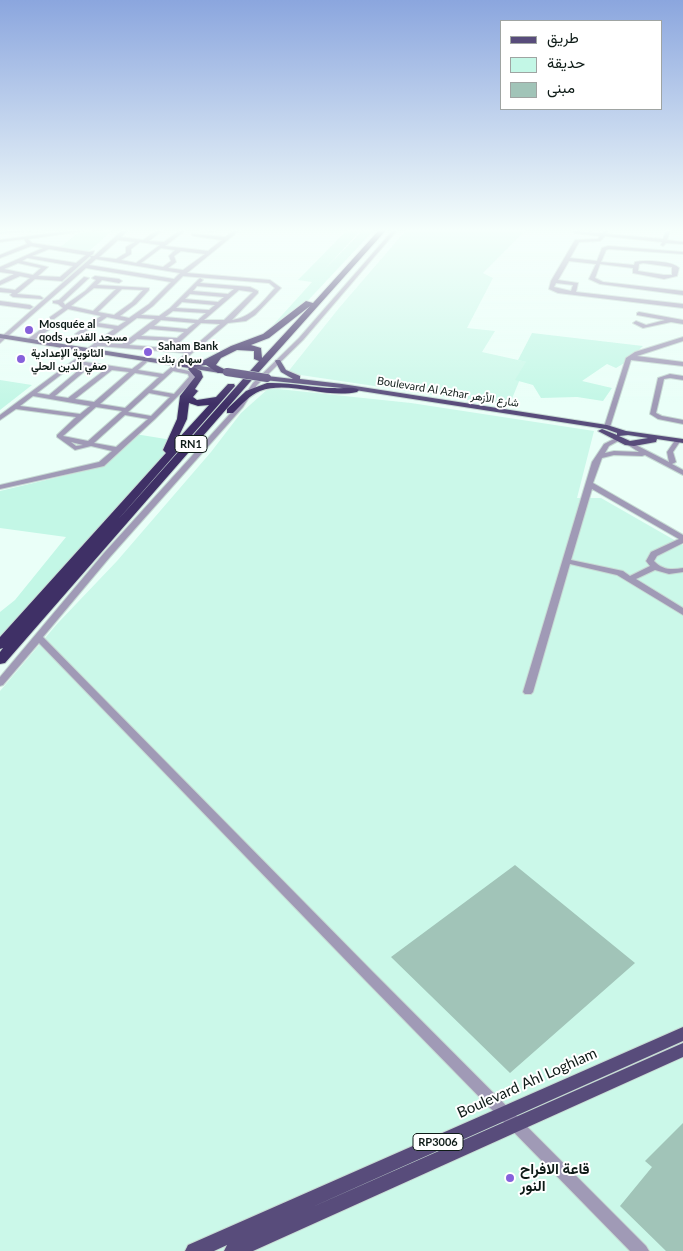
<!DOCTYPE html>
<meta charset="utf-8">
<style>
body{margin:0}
#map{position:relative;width:683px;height:1251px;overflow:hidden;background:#eafff8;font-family:Lato,Vazirmatn,sans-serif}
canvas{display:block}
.legend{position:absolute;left:500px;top:20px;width:162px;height:90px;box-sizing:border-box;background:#fff;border:1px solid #9fa4a2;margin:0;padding:6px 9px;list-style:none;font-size:15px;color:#0e1b17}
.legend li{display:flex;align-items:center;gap:10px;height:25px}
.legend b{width:25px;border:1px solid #9fa4a2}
</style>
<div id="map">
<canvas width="683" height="1251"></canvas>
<ul class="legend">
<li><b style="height:6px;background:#584c7b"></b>طريق</li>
<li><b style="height:14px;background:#c3f7e6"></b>حديقة</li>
<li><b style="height:14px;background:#a1c4b8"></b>مبنى</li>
</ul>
</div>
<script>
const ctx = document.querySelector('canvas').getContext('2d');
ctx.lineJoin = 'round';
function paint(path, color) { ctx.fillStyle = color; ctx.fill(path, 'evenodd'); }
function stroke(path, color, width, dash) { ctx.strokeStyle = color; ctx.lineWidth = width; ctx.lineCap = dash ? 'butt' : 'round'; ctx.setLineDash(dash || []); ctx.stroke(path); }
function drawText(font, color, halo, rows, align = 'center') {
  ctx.font = font + ' Lato,Vazirmatn,sans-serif'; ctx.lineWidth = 4; ctx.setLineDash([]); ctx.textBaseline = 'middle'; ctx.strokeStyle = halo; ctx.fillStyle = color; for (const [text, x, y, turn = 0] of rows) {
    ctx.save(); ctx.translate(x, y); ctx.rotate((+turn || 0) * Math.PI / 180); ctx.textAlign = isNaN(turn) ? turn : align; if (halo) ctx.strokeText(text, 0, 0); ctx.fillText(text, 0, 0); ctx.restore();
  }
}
paint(new Path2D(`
 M114,229l-26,23 -28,-5 18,-14z
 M407,229h120l-44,44 10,5 -26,50 28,3 -13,21 45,10 -18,44 -222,-33 52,-65z
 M269,388l142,15 183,28 -17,67h24l82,47v706h-683v-560l57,-67 60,-63 94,-109 30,-39z`), '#cbf8e9');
paint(new Path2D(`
 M348,229h14l-38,41 40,-41h11l-74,79 -37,27 48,-53 -14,-2z
 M532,333l111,13 -17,16 -10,6 -9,-4 -25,17 30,7 -9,13 -26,-4 -36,1 -8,-13 -18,-5 11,-18 -8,-2z
 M0,380l32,5 -32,25z
 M135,434l37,6 -6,13 -38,47 -128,145v-33l15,-12 51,-63 -66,-9v-37l101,-24z`), '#c3f7e6');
paint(new Path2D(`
 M515,865l120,98 -125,110 -119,-116z
 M683,1123v128h-17l-46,-45 32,-39 -7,-6z`), '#a1c4b8');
const minor = new Path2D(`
 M27,229h15l-2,1 -40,3 2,-1z
 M84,229h12l-68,10 4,4 57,9 5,-1 -1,3 -3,2h4l30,-27h5l-8,8 22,3 16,-11h5l-15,12 15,1 18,-13h5l-22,17 43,5 14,-11 -28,-4 -2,-1v-1l33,3 11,-8h5l-54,44 83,7 11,8 -26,27 -9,6 -18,2 -50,42 -3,-2 11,-10 -88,-7 -6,4h-4v-2l26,-19 -20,-3 -14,9 -5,-1 26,-18 -33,-7 -14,10h-4v-2l13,-9 -5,-4 -5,-1v-2l6,-1 25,-23 5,1 -26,24 2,3 20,-14 11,-11 -4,-2 3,-2 24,3 3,2 -3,2 -17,-3 -5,5 52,3v2l-13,14 -16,12 9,2 20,-14 22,-22 -85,-14 -86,75v-5l91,-80 -1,-2 -28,25 -27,-2 -18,15 23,2 3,2 -1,1 -29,-2 -3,-2 2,-2 -12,-1v-4l15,2 15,-12 -10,-2 -20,9v-4l14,-7 -14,-2v-5l43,-19 -12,-2 -31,12v-3l27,-11 -3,-5 -24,3v-2zM118,240l17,2 -9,5v6l-10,6 -17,-2zM140,242l20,3 -24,18 -15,-3 10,-6v-5zM161,248l14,2 -6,6 2,5 -8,6 -22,-4zM49,249l37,6 -10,8 -44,-7zM181,251l24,3 -22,16 -15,-2 8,-6 -2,-6zM27,258h1l45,8 -13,11 -22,-1 10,-9 -26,-6zM96,259l84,14 -6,6 -85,-14zM18,263l23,5 -8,7 -29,-6zM183,276l86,7 6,5c-14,15 -23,29 -43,32l26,-27v-2l-8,-4 -50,-4 3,-3 -3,-2 -30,30 -11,8 -18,-1 12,-9zM197,286l37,3 -6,5 -35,-3zM94,288l22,1 -23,22 -22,-5zM122,289l21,1 -11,12 -18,13 -16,-3zM239,290l14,2 -29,28h-20zM190,294l34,3 -6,5 -33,-3zM182,302l33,3 -6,5 -33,-2zM173,311l33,2 -8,7 -33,-3zM107,317l19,4 -8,5 -20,-3zM137,318l18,1 -33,25 -19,-1zM161,320l34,3 -8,6 -33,-3zM201,323l19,1 -30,26 -18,-1zM150,329l34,3 -7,6 -36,-2zM137,339l36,2 -7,7 -37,-3z
 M196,229h12l7,2 -2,1z
 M394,229h4l-95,111 -46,45 -14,22 -133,150 -67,80 329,334 274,275 3,5h-19l-266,-272 -325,-336 -36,42 -3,1v-9l104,-124 134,-148 15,-22 46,-45z
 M605,229h4l-3,5 57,5 4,-10h4l-4,11 16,2v2l-17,-1 -3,3 -2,-1 1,-3 -57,-6 -5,5 -21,1 -9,16 27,3 5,-13 6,-2 75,6v2l-74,-5 -3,1 -5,12 33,3 1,-3c9,-2 38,-1 44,6l-2,8 -13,3 -31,-6v-5l-33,-4 -5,14 8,4 80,9v4l-83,-11 -11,-5 7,-15 -27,-3 -11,19 20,3 -2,9 107,12v4l-125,-15 -9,-4 2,-8 24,-41 23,-1 2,-3 -25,-3 -2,-1v-1l29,2zM643,263l29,4v8h-8l-26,-4 1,-7zM556,283l17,2 -2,6 -17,-4z
 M0,301l30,4 3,2 -3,2 -30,-4z
 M639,312l44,8v4l-12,-2 -28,6 -10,-5 3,-2 10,4 19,-5 -28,-5v-2z
 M48,324l4,2v2l-20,13h-4v-2z
 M683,337v4l-46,15 46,6v4l-52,-6 -21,67 -1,1h-4l-1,-1 22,-69 9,-6z
 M86,351l3,2 -10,8 53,8 12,-9 3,2 -9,8 25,4 12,-10 3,2 -2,2 17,4 2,5 -4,6 -36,36 -51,47 -104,23v-4l99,-23 13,-11 -21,-5 -16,4 -18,-13v-2l19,-18 -60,-8 -16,11v-5zM75,364l10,1 -36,30 -12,-2zM91,366l15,3 -38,29 -13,-2zM112,370l17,2 -35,30 -19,-3zM173,371l15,3 1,3 -15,17 -22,-4zM135,373l24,4 -34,31 -25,-4zM149,393l21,4 -19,19 -23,-4zM33,396l57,10 -10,8 -60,-8zM96,407l26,4 -34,30 -25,-5zM125,415l23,4 -32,28 -22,-4zM71,442l12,3 -7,1z
 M670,374l13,2v4l-13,-2 -6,1 -8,34 6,3 21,4v4l-25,-5 -8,-5 8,-36z
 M618,437l3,2 -1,1 -11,6 -4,7 9,-2 25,1 -11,-7v-2l2,-1 39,20 -2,-10 9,-13h4l1,1 -8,12 3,10 -4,2 11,6v5l-38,-20 -3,1 -28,-1 -12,3 -9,25 90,52v8l-26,13 -3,5c8,9 18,9 29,7v4l-14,2 -14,-4 -19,9 47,29v7l-66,-40 -47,-11 -37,128 -2,2h-6l-2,-2 69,-230 12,-18zM592,489l87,50 -28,13 -5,9 4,5 -20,10 -7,-5 -52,-11z`);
const major = new Path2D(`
 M0,334l226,36 4,2 -4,2 -226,-36z
 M276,360h4l6,10 14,6v3l42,5 265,41 19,6 57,8v4l-26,-4 -1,3 -22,4 -9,-1 -27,-14 4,-2 15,6v-2l-11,-4 -264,-41 -78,-8v-4h3l26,3 -12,-7 -6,-11zM628,435l20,3 -18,3 -11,-5z
 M683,1027v14l-373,167 373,-165v14l-430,194h-29l3,-6 -13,6h-29l3,-6z`);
const highway = new Path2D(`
 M380,229h7l-137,153 -245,281 -5,1v-12l3,-4 -3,1v-12l166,-184 -3,-3 14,-31 3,-23 15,-19 -7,-8 2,-2h-8v-4l22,-3 27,-14 32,-12 43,-33 7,2zM310,306l-48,52 -1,-10 -10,-3 18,-7zM237,350l17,1v8l5,2 -143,161 119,-136 -1,-2h-6l-12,13 -19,3 -4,-3 5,-6 -3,-2 8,-12 -2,-6 -8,-4 13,-2 12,8h6v-4l-8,-4 5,-7zM189,403l9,3 11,-1 -32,35 10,-21z
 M267,383c23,-1 45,5 68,5 8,1 18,-2 24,2l-2,2c-31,7 -68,-12 -97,-1 -10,4 -19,14 -27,22h-6v-4l19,-18z`);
stroke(minor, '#c7dbd4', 2);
stroke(major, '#c7dbd4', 2);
stroke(highway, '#c7dbd4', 2);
paint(minor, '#a09ab6');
paint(major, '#584c7b');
paint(highway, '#3f3066');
const majorBridge = new Path2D(`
 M227,372l40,6`);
stroke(majorBridge, '#c7dbd4', 9, []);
stroke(majorBridge, '#584c7b', 8);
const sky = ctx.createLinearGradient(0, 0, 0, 404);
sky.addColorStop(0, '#8ba6de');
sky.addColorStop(0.57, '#f6fffc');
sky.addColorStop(1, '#f6fffc00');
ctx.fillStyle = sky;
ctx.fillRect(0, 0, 683, 404);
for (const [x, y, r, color] of [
 [29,330,5,"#8661db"],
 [148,352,5,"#8661db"],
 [21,359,5,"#8661db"],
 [510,1178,5,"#8661db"]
]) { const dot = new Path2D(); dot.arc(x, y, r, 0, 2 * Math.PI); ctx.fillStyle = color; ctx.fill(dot); stroke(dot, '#fff', 2); }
drawText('bold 11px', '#0e1b17', '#fff', [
 ["Mosquée al",39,324],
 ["qods مسجد القدس",39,337],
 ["Saham Bank",158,346],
 ["سهام بنك",158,359],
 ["الثانوية الإعدادية",31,353],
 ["صفي الدين الحلي",31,366]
], 'left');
drawText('11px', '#0e1b17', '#fff', [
 ["Boulevard Al Azhar شارع الأزهر",448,392,9]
]);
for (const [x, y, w] of [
 [191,444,32],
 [438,1142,50]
]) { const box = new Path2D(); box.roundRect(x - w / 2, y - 8.5, w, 17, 4); ctx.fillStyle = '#fff'; ctx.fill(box); stroke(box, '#0e1b17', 1); }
drawText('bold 11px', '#0e1b17', null, [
 ["RN1",191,444],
 ["RP3006",438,1142]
]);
drawText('15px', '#0e1b17', '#fff', [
 ["Boulevard Ahl Loghlam",527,1083,-24]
]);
drawText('bold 15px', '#0e1b17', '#fff', [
 ["قاعة الافراح",520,1169],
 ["النور",520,1186]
], 'left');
</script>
